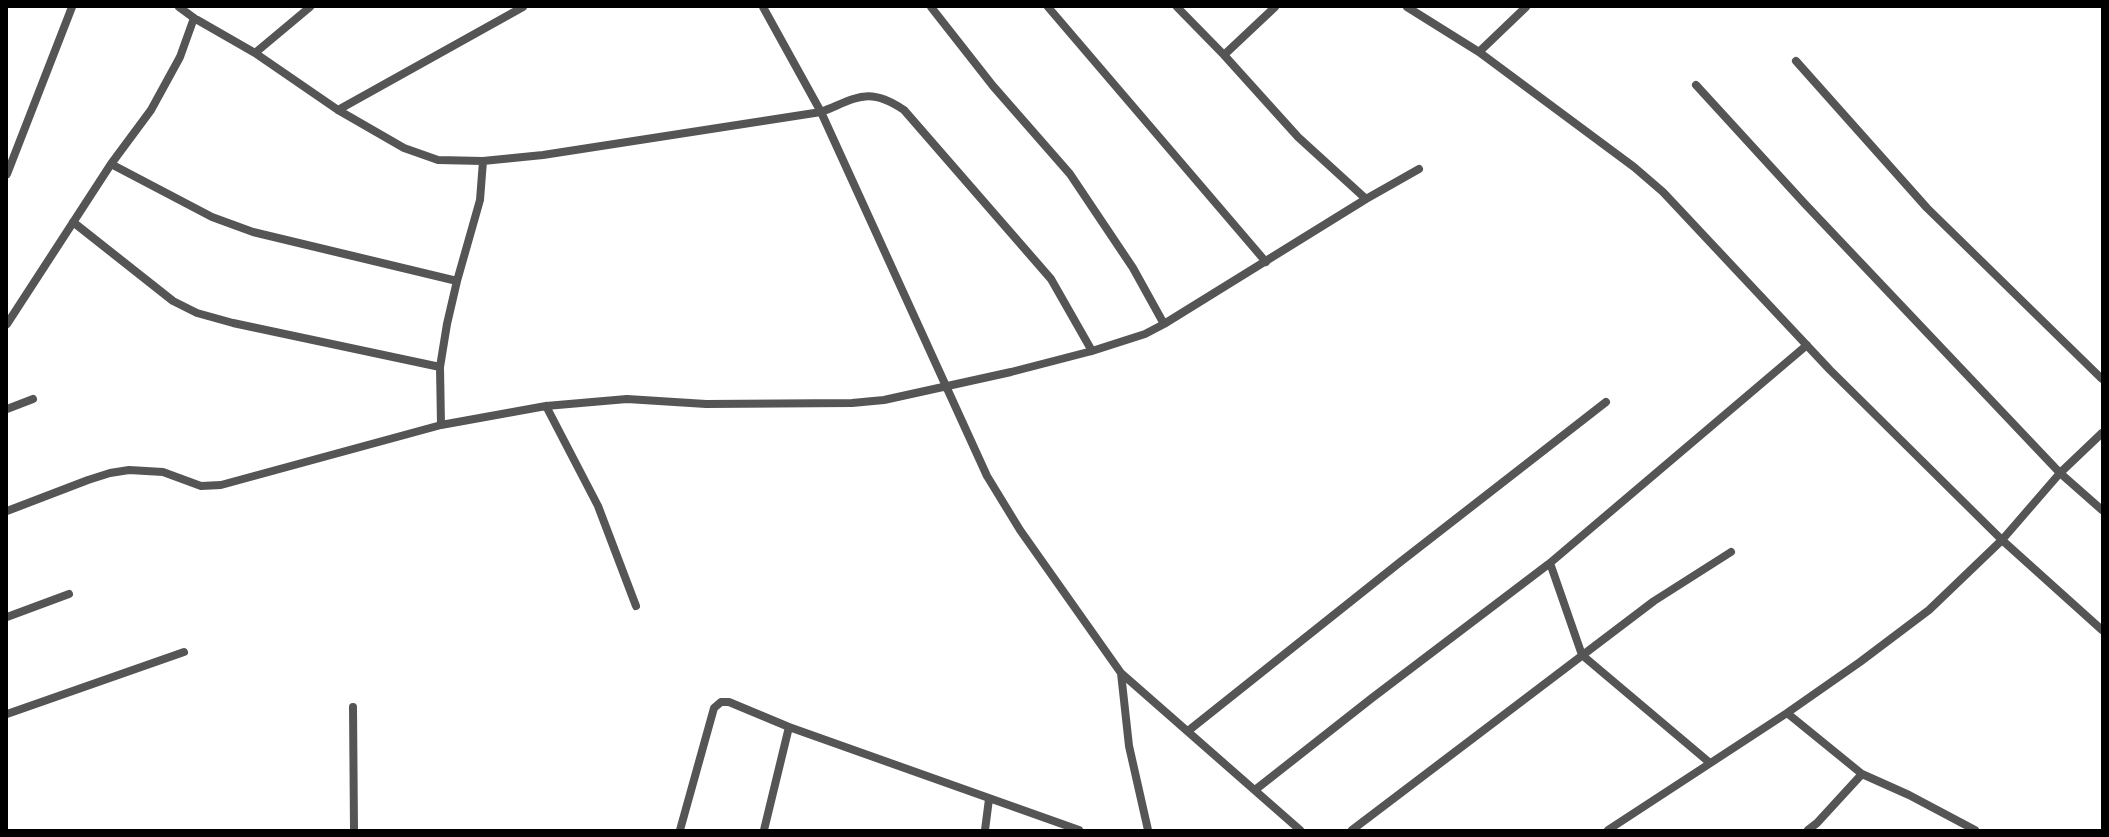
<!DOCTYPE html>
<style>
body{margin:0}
#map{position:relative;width:2109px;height:837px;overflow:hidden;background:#fff;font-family:Commissioner,sans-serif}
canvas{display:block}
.frame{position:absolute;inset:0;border:8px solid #000;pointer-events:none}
</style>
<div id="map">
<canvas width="2109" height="837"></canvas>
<div class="frame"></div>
</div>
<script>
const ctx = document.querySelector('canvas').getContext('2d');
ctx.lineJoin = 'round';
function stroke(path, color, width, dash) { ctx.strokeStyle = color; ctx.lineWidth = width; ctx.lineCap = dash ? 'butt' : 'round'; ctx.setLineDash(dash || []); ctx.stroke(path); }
stroke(new Path2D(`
 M179,7l15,11 61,35 83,57 66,38 34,12 45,1 60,-6 278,-43c36,-14 47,-26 83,-2l147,169 41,72
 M763,7l58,105 166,364 33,54 101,143 8,73 19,84
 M931,7l62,79 77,88 63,94 31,56
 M1048,7l218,255
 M1177,7l47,48 74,82 68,62
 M1407,7l72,45 155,115 29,25 167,178 172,170 100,90
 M1479,52l47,-45
 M255,53l55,-46
 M1224,55l51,-48
 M1796,61l131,147 175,171
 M1696,85l109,119 255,269 42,37
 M338,110l185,-103
 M111,164l101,53 41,15 204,49
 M7,174l65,-167
 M73,222l100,79 24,12 36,10 207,44
 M7,324l104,-160 40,-54 29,-53 14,-39
 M546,406l52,100 38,100
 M7,409l26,-10
 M441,425l-1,-58 7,-43 10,-43 23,-81 3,-39
 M7,511l81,-31 22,-7 19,-3 34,2 38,14 20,-1 220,-60 105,-19 81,-7 79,5 146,-1 32,-3 127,-28 81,-21 53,-17 19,-10 202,-125 53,-30
 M1550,563l32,92 128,108
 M7,617l62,-23
 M1121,673l179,157
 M353,707l1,123
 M1787,713l75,61 47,21 66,35
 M7,714l177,-62
 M1188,731l211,-168 207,-161
 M1255,790l117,-92 178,-135 257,-218
 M680,830l34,-122 7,-6h8l60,25
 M764,830l25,-103 290,103
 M985,830l4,-31
 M1352,830l302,-229 77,-49
 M1608,830l179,-117 73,-51 69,-52 73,-70 58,-67 42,-40
 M1808,830l9,-7 45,-49`), '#555', 8);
</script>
